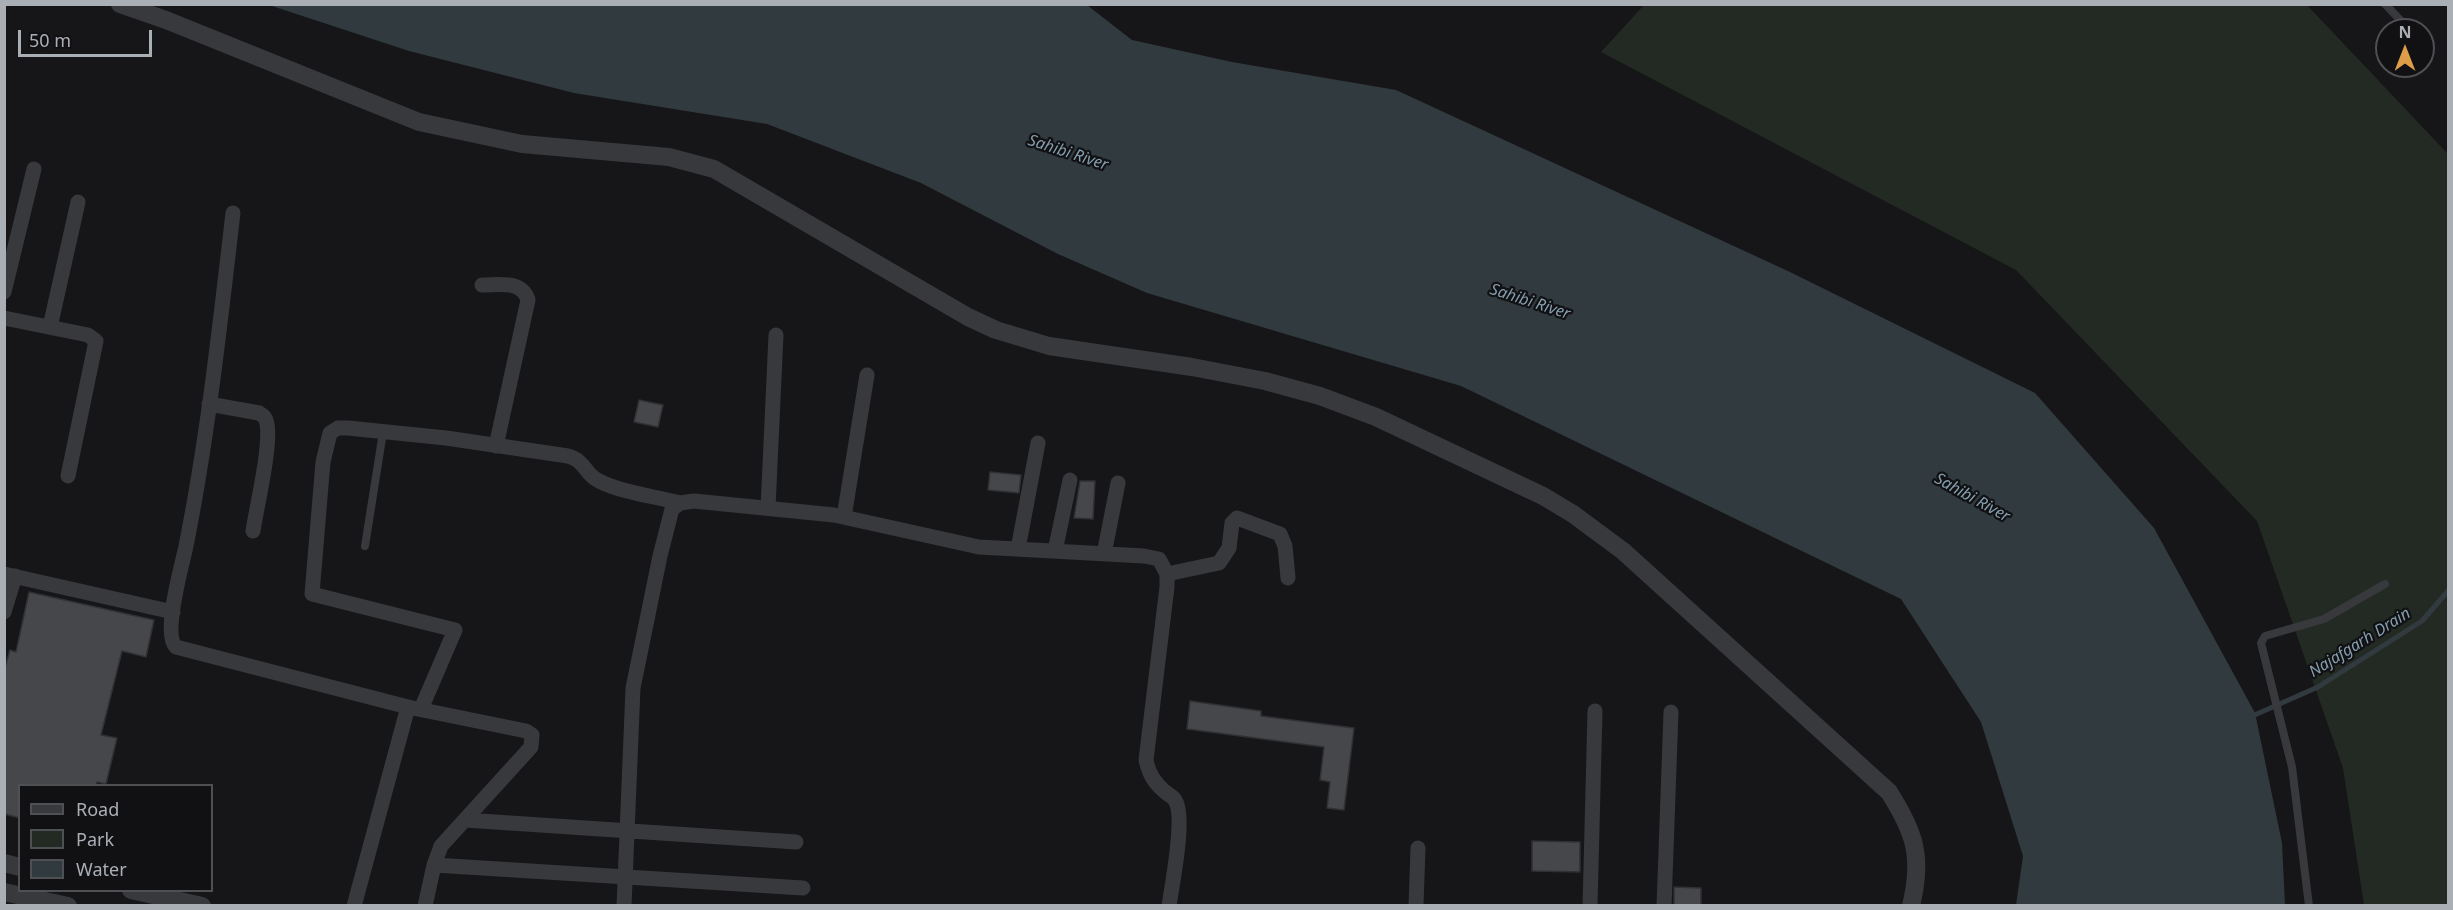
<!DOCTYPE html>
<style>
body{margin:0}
#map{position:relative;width:2453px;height:910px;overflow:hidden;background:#161618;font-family:"Noto Sans",sans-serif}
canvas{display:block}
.frame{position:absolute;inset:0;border:6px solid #aaafb6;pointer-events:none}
.legend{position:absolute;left:18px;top:784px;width:195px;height:108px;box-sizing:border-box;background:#111113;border:2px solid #4e5054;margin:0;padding:8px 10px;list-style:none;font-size:18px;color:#aaafb6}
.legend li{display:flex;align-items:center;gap:12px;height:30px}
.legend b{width:30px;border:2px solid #4e5054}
.north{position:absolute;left:2375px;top:18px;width:60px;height:60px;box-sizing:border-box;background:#111113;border:2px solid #4e5054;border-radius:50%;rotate:0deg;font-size:16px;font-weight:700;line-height:24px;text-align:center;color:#aaafb6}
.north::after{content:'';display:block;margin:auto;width:21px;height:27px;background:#de9d48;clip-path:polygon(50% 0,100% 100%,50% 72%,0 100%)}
.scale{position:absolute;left:18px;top:30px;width:134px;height:27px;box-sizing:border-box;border:3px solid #aaafb6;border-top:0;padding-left:8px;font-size:18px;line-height:21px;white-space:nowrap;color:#aaafb6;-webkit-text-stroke:4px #111113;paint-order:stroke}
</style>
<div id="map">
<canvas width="2453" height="910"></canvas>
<div class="frame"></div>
<ul class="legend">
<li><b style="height:8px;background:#38393c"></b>Road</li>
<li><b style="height:16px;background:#232a23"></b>Park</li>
<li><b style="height:16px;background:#313a3f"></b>Water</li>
</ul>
<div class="north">N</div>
<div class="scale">50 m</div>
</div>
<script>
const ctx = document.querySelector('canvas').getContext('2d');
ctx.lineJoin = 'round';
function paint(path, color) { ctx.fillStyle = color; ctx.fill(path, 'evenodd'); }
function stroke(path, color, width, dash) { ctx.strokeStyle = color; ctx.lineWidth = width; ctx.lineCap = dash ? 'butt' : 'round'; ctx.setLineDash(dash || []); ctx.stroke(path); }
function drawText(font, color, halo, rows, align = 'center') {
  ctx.font = font + ' "Noto Sans",sans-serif'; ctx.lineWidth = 4.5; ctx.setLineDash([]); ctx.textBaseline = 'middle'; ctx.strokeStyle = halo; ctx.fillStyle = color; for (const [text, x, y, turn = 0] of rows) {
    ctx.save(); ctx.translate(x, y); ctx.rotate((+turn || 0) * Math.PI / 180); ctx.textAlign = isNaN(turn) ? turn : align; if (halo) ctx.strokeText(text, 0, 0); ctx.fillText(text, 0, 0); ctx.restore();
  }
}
paint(new Path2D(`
 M1644,5h663l141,149v751h-84l-21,-137 -86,-247 -241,-251 -415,-218z`), '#232a23');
paint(new Path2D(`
 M269,5h818l45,35 100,22 164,28 394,182 245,121 119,135 101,185 27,130 3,62h-269l7,-49 -42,-134 -80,-123 -440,-213 -314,-93 -89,-39 -137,-71 -154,-59 -193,-31 -165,-42z`), '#313a3f');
stroke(new Path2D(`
 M2250,717l68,-30 104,-66 26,-30`), '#313a3f', 5);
const building = new Path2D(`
 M639,400l24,5 -5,22 -24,-5z
 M990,472l31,3 -2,18 -31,-3z
 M1080,481h15l-2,38 -19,-1z
 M29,592l125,28 -8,37 -24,-6 -21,84 16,3 -11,46 -9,-2 -1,4h-76v32l-16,-4v-143l6,-21 6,2z
 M1190,701l71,10v5l93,12 -10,82 -17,-2 3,-26 -10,-2 4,-33 -137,-18z
 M1532,841l48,1v30l-48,-1z
 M1674,887l27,1v18h-27z`);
paint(building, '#45474a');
stroke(building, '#303134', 1.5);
stroke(new Path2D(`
 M2385,4l19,20
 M365,546l18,-114
 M2309,906l-17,-139 -31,-124 4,-7 59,-17 61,-35`), '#38393c', 8);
stroke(new Path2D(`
 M233,213c-13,111 -25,223 -47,333 -4,20 -24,88 -10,101l232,60
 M482,285c17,0 40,-5 46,15l-32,146
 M4,292l30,-123
 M4,318l84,17 8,6 -28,135
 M50,327l28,-125
 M209,404l50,9c5,3 7,5 8,11 4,24 -10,80 -14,107
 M768,508l8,-173
 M844,517l23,-142
 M1018,549l20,-106
 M1055,551l15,-71
 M1104,554l14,-71
 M4,574l169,38
 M1167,574l52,-11 10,-15 3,-25 5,-5 43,16 5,12 3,32
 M4,612l11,-36
 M421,709l34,-79 -143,-36 11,-132 7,-29 8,-5h10l98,10 122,18c18,5 16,18 31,25 24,12 55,15 81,22
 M465,820l331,22
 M434,865l369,23
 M354,906l54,-199 118,24 6,4 -1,12 -90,99 -7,19 -9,41
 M624,906l9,-218 27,-132 12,-47 8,-6 14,-2 140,14 145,32 165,9 15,3 8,15v13l-21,173c3,14 8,22 18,31 4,3 9,6 11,9 11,17 -3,84 -6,106
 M1416,906l2,-58
 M1590,906l5,-195
 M1664,906l7,-194`), '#38393c', 15);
stroke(new Path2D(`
 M120,4l46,16 253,102 103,22 147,13 45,12 254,148 28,13 53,16 143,21 73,14 55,15 56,21 167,79 30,18 50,37 266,241c26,41 34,65 22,114
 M4,863l16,4
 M131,890l71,16
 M4,892l64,14`), '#38393c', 18);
drawText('italic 16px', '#849eae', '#111113', [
 ["Sahibi River",1068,153,18],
 ["Sahibi River",1530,302,18],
 ["Sahibi River",1972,498,29],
 ["Najafgarh Drain",2360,643,-32]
]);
</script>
